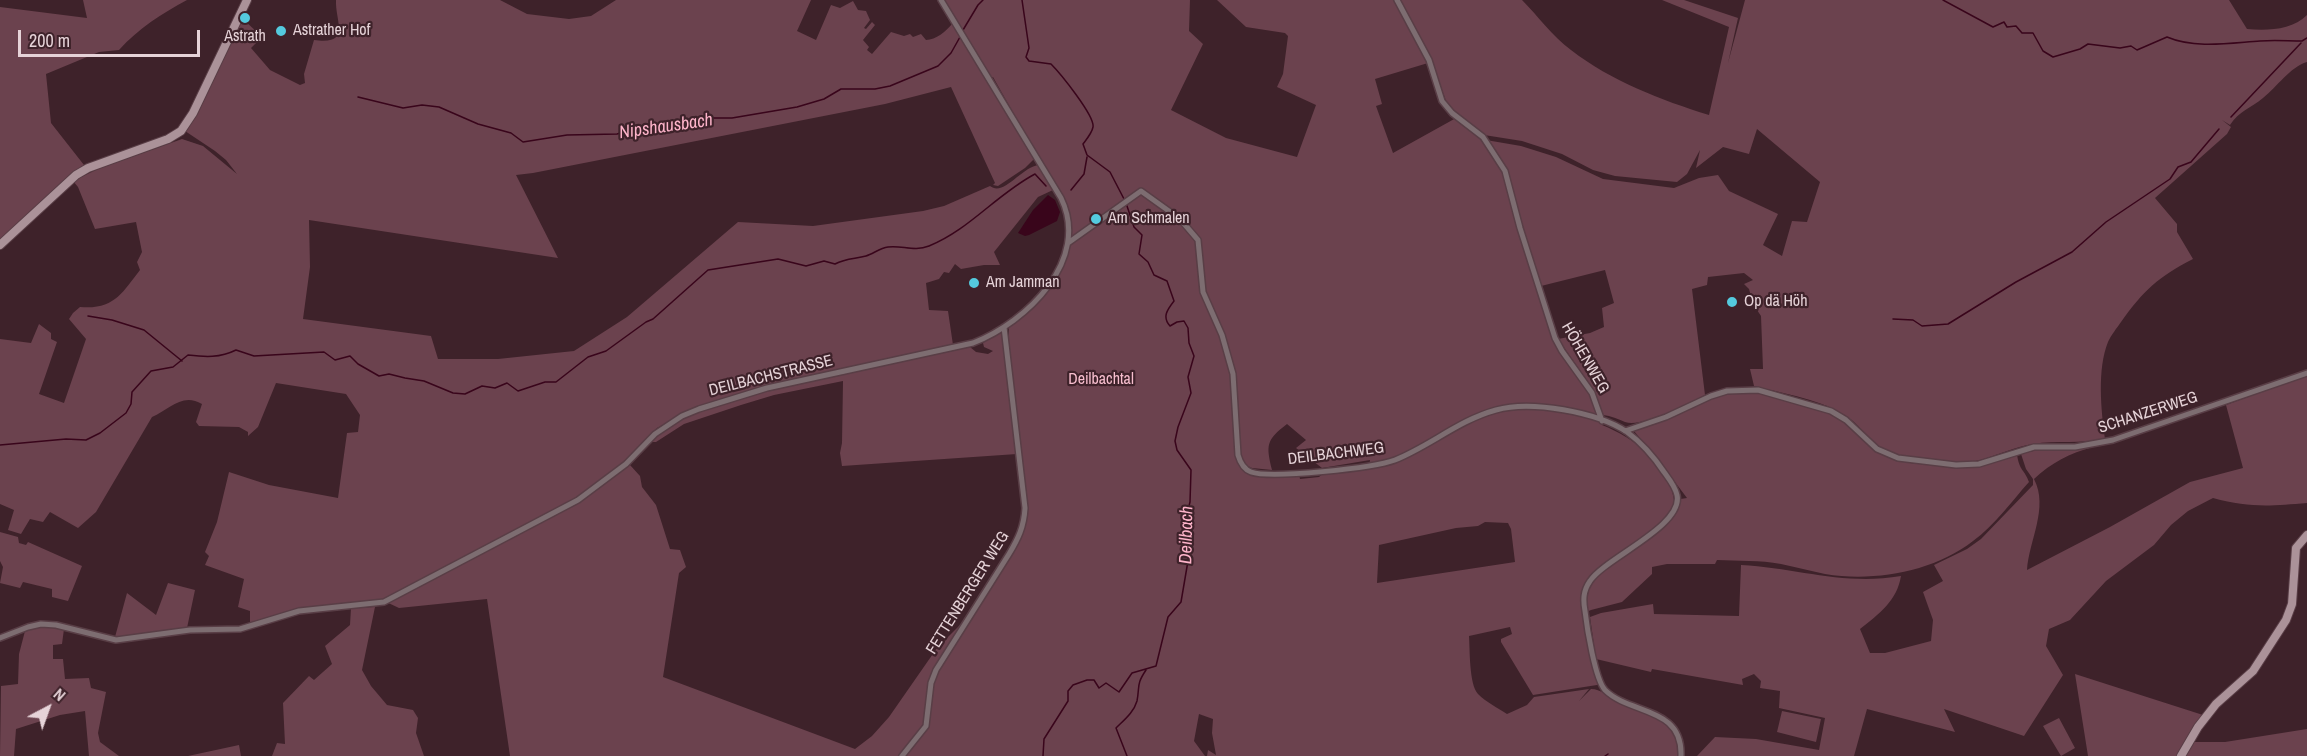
<!DOCTYPE html>
<meta charset="utf-8">
<style>
body{margin:0}
#map{position:relative;width:2307px;height:756px;overflow:hidden;background:#3e222a;font-family:"Archivo Narrow",sans-serif}
canvas{display:block}
.north{position:absolute;left:18px;top:678px;width:60px;height:60px;-webkit-text-stroke:4px #3e222a;paint-order:stroke;rotate:41deg;font-size:16px;font-weight:700;line-height:24px;text-align:center;color:#e6d3d8}
.north::after{content:'';display:block;margin:auto;width:21px;height:27px;background:#e6d3d8;clip-path:polygon(50% 0,100% 100%,50% 72%,0 100%)}
.scale{position:absolute;left:18px;top:30px;width:182px;height:27px;box-sizing:border-box;border:3px solid #e6d3d8;border-top:0;padding-left:8px;font-size:18px;line-height:21px;white-space:nowrap;color:#e6d3d8;-webkit-text-stroke:4px #3e222a;paint-order:stroke}
</style>
<div id="map">
<canvas width="2307" height="756"></canvas>
<div class="north">N</div>
<div class="scale">200 m</div>
</div>
<script>
const ctx = document.querySelector('canvas').getContext('2d');
ctx.lineJoin = 'round';
function paint(path, color) { ctx.fillStyle = color; ctx.fill(path, 'evenodd'); }
function stroke(path, color, width, dash) { ctx.strokeStyle = color; ctx.lineWidth = width; ctx.lineCap = dash ? 'butt' : 'round'; ctx.setLineDash(dash || []); ctx.stroke(path); }
function drawText(font, color, halo, rows, align = 'center') {
  ctx.font = font + ' "Archivo Narrow",sans-serif'; ctx.lineWidth = 4.5; ctx.setLineDash([]); ctx.textBaseline = 'middle'; ctx.strokeStyle = halo; ctx.fillStyle = color; for (const [text, x, y, turn = 0] of rows) {
    ctx.save(); ctx.translate(x, y); ctx.rotate((+turn || 0) * Math.PI / 180); ctx.textAlign = isNaN(turn) ? turn : align; if (halo) ctx.strokeText(text, 0, 0); ctx.fillText(text, 0, 0); ctx.restore();
  }
}
paint(new Path2D(`
 M83,0h104c-26,14 -48,28 -68,50l-20,2 -53,22 5,49 33,42 -84,78v-236l87,11z
 M336,0h164l27,14 42,5 22,-3 25,-16h195l-14,31 19,9 15,-35 9,3 13,-7 5,9 8,1 4,9 -6,8 2,1 6,-7 3,3 -12,15 6,7 -2,3 5,4 19,-22 13,4 6,-2 3,3 8,-3 5,6c10,0 20,-9 26,-16l82,135 -9,9 -27,18 -5,-1 2,-2 -44,-96 -66,17 -352,69 -17,2 42,83 -249,-38 1,47 -7,52 128,17 7,23h60l76,-8 53,-34 111,-95 75,4 110,-15 21,-5 46,-20c14,11 31,-19 49,-21l14,25 -15,7 -44,55 6,13h-16l-23,4 -6,-5 -6,9 -5,-1 -5,7 -13,4 3,27 19,1 5,34 -186,40 -70,22 -40,21 -39,39 4,4 8,-6 10,11 2,11 14,18 14,44 10,1 6,17 -7,6 -16,104 192,72 17,-13 17,-19 48,-69 38,-38 49,-84 -7,-72 -175,12 -2,-13 2,-10 1,-62 -69,14 -33,10 -57,19 -28,18h-4c17,-42 267,-84 318,-95l6,5 12,2 5,-3 -9,-4 -1,-4 16,-10 3,1 7,22v-29c35,-31 69,-60 61,-113l-77,-137 -2,1 -47,-78h246l-1,31 14,13 -32,66 55,28 71,19 19,-52 -39,-18 6,-13 5,-38 -3,-3 -39,-6 -29,-27h305c16,16 30,36 49,50 40,31 90,50 138,65l20,-88 -67,-27h22l54,18 -10,45 17,-63h484l18,29c20,2 45,1 60,-14v47c-17,5 -30,25 -44,36 -12,10 -24,13 -33,27l-8,-5 9,7 -4,7 -72,64 22,26v8l16,27c-35,18 -49,31 -72,63 -4,6 -10,13 -13,20 -11,27 -7,68 -3,97 -24,5 -48,1 -72,5 -18,3 -35,11 -53,16 -18,5 -72,0 -90,-7 -17,-7 -27,-25 -41,-35 -27,-19 -64,-24 -95,-32l-4,-17h13l-2,-53 -8,-12 -4,-15 -5,-5 9,-4 -9,-7 -36,4 -1,8 -15,4 13,106c-16,8 -62,33 -80,27 -7,-3 -14,-6 -22,-7l-12,-29 -33,-47 32,-6 14,-6 -2,-19 12,-5 -9,-33 -64,16 -35,-116 -20,-30 35,6 35,11 47,22 71,9 25,-10 19,-3 11,16 49,23 -15,31 19,11 10,-35 15,1 13,-40 -63,-53 -8,25 -26,-7 -27,21 4,-18 -13,24 -10,8 -62,-6 -22,-6 -31,-16 -40,-13 -38,-6 -34,-28 -4,-6 -17,-47 -26,-49 -4,1 29,57 -53,16 7,25 -6,2 17,47 63,-35 25,20 22,33 12,51 37,113 41,63 9,27c32,13 67,38 72,75l13,-2 -34,-45 -20,-23 43,-14 32,-16 21,-7 25,-1 76,21 16,9 29,27 12,8 23,6 45,4 62,-13c2,17 8,16 12,28 -18,20 -34,43 -56,59 -40,31 -99,41 -148,33 -15,-3 -29,-7 -44,-10 -21,-4 -43,-3 -64,-4l-2,4h-48l-15,3v7l-30,28 -31,8 -9,4 17,70 -2,1 -64,10 -32,-53v-3l11,-5 -2,-7 -41,9c1,14 0,48 9,58 8,8 20,14 29,20l20,-9 7,-8 55,-8 -10,12 12,-12c10,0 16,7 25,11 19,8 57,19 62,42 1,4 1,10 1,14h-472l1,-6 8,5 -4,-22 1,-14 -14,-5 -5,27 11,15h-695l-23,-157 -88,9 -17,-8 -83,8 -49,15v-12l-12,-4 6,-28 -39,-14 4,-9 -4,-4 12,-30 12,-50 40,13 69,13 9,-65 11,-1 2,-17 -14,-21 -70,-11 -18,44 -10,9v-4l-9,-5 -40,-1 -3,-4 6,-18c-20,-12 -33,6 -50,13l-56,95 -18,16 -28,-16 -7,10 -13,-3 -9,15 -13,-4 6,-20 -14,-6v-165l31,4 8,-19 12,9v6l6,3 -18,52 25,9 22,-64 -17,-20 4,-6 7,-6c34,3 42,-14 60,-37l-3,-8 5,-10 -6,-30 -41,7 -17,-42 -5,-6 27,-13 82,-29 21,7 34,28 -11,-14 -11,-9 -30,-20 11,-16 46,-97 20,19 -11,11 19,22 30,15 5,-2 -1,-9 10,-34c38,5 21,-18 22,-40zM1287,424l19,16 -10,8 26,20 48,-8 -1,8 -45,5 -5,4 -19,2 -1,-5 -47,-3 -7,-6 7,3 20,2c-6,-25 -6,-30 15,-46zM1485,522l23,1 3,6 4,33 -138,21 2,-38 77,-17 22,-2z
 M2307,375v128c-36,3 -58,5 -94,-5l-25,13 -17,14 -17,20 -48,36 -36,39 -21,9 -3,17 17,29 -39,61 -80,-27 11,23 -88,-23 -13,47h-157l18,-19 41,2 63,11 6,-32 -46,-10 1,-17 -20,-3 1,-7 -7,-7 -12,5 1,6 -91,-16 -1,3 -55,-13 -6,-42 11,-4 52,-9 1,10 85,2 2,-51c57,3 103,21 160,11 -4,25 -22,38 -41,53l10,24h15l46,-12 2,-21 -10,-28 20,-11 -9,-16 33,-16 14,-10 52,-54v-6l-7,-10 -5,-15 29,-7h43c-23,6 -42,16 -59,32 15,29 -5,61 -7,91l83,-43 80,-45 53,-14 -17,-63z
 M0,532l18,5 1,6 7,2 2,-3 54,24 -14,35 -16,-4v-8l-29,-7 -3,6 -20,-5 3,-16 -3,-6z
 M168,583l27,7 -8,38 -72,9 12,-44 29,22z
 M375,607l-13,63 9,16 16,19 26,5 5,8 -2,15 8,23h-152l5,-13 8,1 -2,-41 26,-27 5,4 18,-16 -7,-18 25,-21 1,-17z
 M42,627l22,2 -2,15 -9,1v14h10l2,20 24,-1 2,10 15,4 -8,41 2,9 19,14h-30l-4,-45 -25,4 -44,14 -2,27h-14l1,-70 17,-2 1,-30 6,-23z
 M2075,674l128,41 -24,41h-91z
 M1782,711l39,8 -5,23 -39,-10z
 M2059,718l16,30 -14,8 -18,-30z
 M2307,729v27h-122l8,-14h32z
 M239,745l2,11h-53z`), '#6b424e');
paint(new Path2D(`
 M1048,195l7,5 5,12 -3,9 -28,14 -4,1 -7,-3 15,-23z`), '#39051b');
stroke(new Path2D(`
 M1022,0l7,48 -3,9 3,4 22,3c9,9 44,52 42,63 -1,6 -7,13 -10,17l4,11 23,17 14,27
 M1943,0l50,27 11,-5 3,5 9,-1 6,7h11l10,18 10,6 27,-8 8,-5 32,4 11,-2 6,4 30,-13c28,12 63,6 93,4 14,-1 28,0 42,0l5,-3
 M963,30l15,-25 5,-5
 M358,97l45,11 19,-3 17,2 39,17 33,9 12,9 44,-7 50,-1 27,-8 19,2 14,-6 32,-4h23l65,-11 27,-8 17,-10h34l15,-3 48,-20 13,-13 9,-16
 M2231,117l70,-74
 M1071,190l13,-16 3,-17
 M88,316l24,4 32,10 38,31
 M1893,319l20,1 9,6 26,-2 68,-42 56,-30 34,-30 64,-43 8,-12 13,-5 28,-33
 M0,445l66,-6 20,1 14,-7 26,-20 5,-9 1,-12 19,-21 22,-4 15,-12c17,2 32,3 48,-5l18,6 70,-4 11,8 15,-4 8,8 21,12 10,-2 16,4 19,3 29,12 12,1 17,-8 13,2 12,-5 11,8 27,-9h11l32,-25 18,-6 40,-29 7,-3 55,-49 70,-11 28,7 18,-5 11,3c11,-6 20,-5 31,-8 7,-2 14,-8 22,-9 14,-2 26,5 41,-1 40,-16 68,-52 106,-72l11,12
 M1043,756l1,-17 24,-38v-10l5,-6 14,-5h7l5,8 7,-5 13,9 13,-19 24,-7 12,-49 13,-15 8,-47 1,-22 -5,-11 5,-20 1,-32 -14,-20 -2,-9 3,-14 13,-34 -3,-16 6,-21 -5,-13 -1,-15 -4,-7 -7,1 -7,4c-8,-9 -3,-16 4,-25l-7,-20 -13,-6 -6,-13 -9,-8 3,-19 -8,-8 -8,-24
 M1127,756l-11,-28c8,-8 18,-16 21,-27 3,-16 -1,-16 9,-31
 M1605,756l3,-2`), '#39051b', 1.5);
const street = new Path2D(`
 M1397,0l32,60 13,41 10,12 31,24 22,34 15,57 35,110 7,13 30,42 10,28
 M1068,243l73,-52 39,28 18,21 5,52 19,43 11,39 5,81c2,7 5,14 13,17 20,7 123,-4 144,-12 35,-14 64,-40 101,-50 35,-10 101,2 131,22 15,11 27,25 37,40 5,7 11,14 13,23 7,31 -72,63 -87,86 -7,10 -7,19 -5,30 2,17 10,68 20,79 25,25 78,16 76,66
 M1625,431l41,-14 45,-21 16,-5 31,-1 73,21 15,9 31,29 21,9 58,7 23,-1 55,-17h41l38,-7 194,-67
 M0,638l28,-11 13,-3 15,1 60,15 74,-10 50,-1 59,-18 85,-9 194,-102 48,-36 29,-30 27,-18 17,-7 68,-21 206,-45c54,-21 118,-83 88,-145l-120,-198
 M902,756l24,-30 5,-43 5,-13 73,-116c9,-15 15,-27 16,-46l-21,-181`);
const secondary = new Path2D(`
 M0,245l76,-70 12,-7 80,-29 13,-8 12,-18 54,-113
 M2181,756l17,-29 18,-23 37,-33 33,-51 6,-16 4,-56 11,-13`);
stroke(street, '#593e46', 8);
stroke(secondary, '#593e46', 10);
stroke(street, '#7d6d71', 5);
stroke(secondary, '#ab9299', 8);
for (const [x, y, r, color] of [
 [245,18,6,"#54cade"],
 [281,31,6,"#54cade"],
 [1096,219,6,"#54cade"],
 [974,283,6,"#54cade"],
 [1732,302,6,"#54cade"]
]) { const dot = new Path2D(); dot.arc(x, y, r, 0, 2 * Math.PI); ctx.fillStyle = color; ctx.fill(dot); stroke(dot, '#3e222a', 2); }
drawText('16px', '#e6d3d8', '#3e222a', [
 ["Astrather Hof",293,31],
 ["Astrath",245,37,"center"],
 ["Am Schmalen",1108,219],
 ["Am Jamman",986,283],
 ["Op dä Höh",1744,302]
], 'left');
drawText('16px', '#e6d3d8', '#3e222a', [
 ["HÖHENWEG",1585,358,60],
 ["DEILBACHSTRASSE",771,376,-14],
 ["SCHANZERWEG",2148,413,-18],
 ["DEILBACHWEG",1336,454,-7],
 ["FETTENBERGER WEG",968,593,-58]
]);
drawText('16px', '#f7bece', '#3e222a', [
 ["Deilbachtal",1101,380]
]);
drawText('italic 18px', '#feb4ca', '#3e222a', [
 ["Nipshausbach",666,127,-8],
 ["Deilbach",1187,535,-89]
]);
</script>
